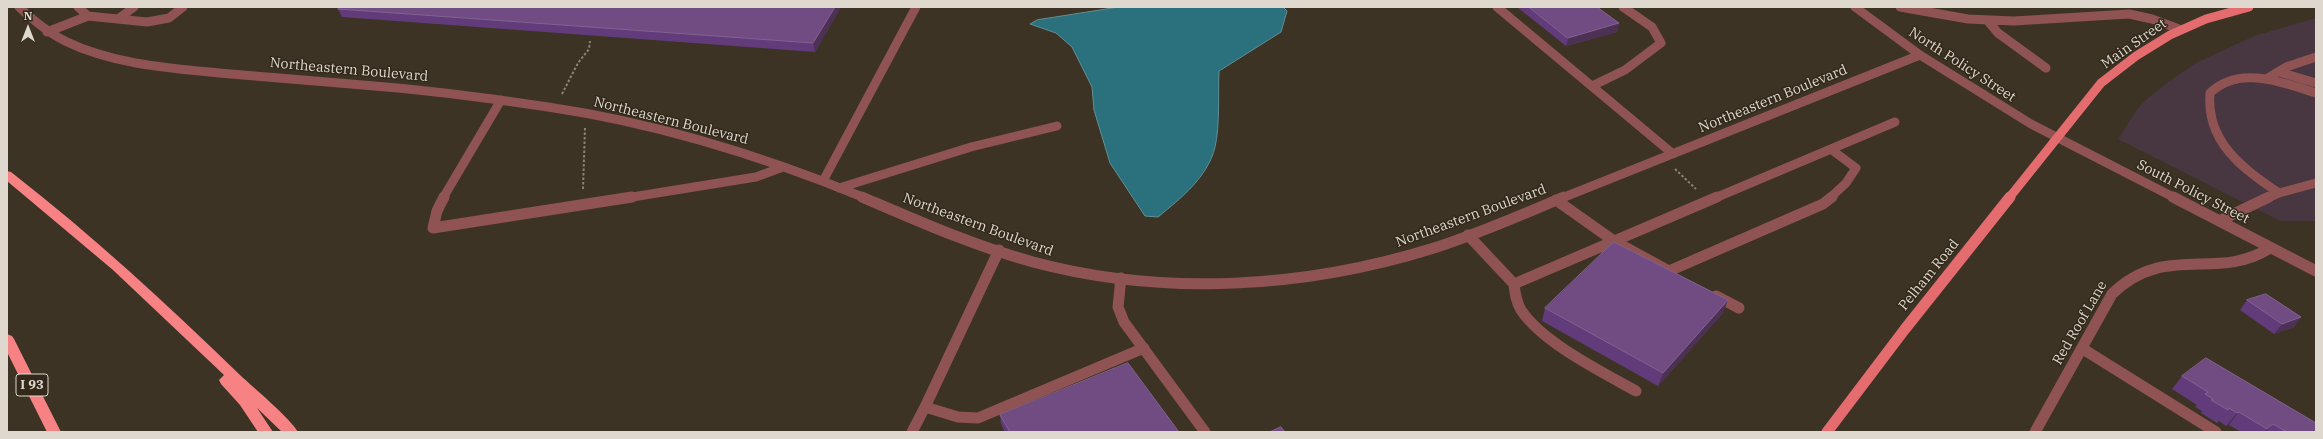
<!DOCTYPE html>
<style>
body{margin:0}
#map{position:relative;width:2323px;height:439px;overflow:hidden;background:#3c3325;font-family:"IBM Plex Serif",serif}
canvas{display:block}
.frame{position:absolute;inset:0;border:8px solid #ded8cf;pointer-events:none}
.north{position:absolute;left:8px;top:8px;width:40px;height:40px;-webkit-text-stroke:3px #32291b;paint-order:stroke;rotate:0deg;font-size:11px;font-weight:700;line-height:16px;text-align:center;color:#ded8cf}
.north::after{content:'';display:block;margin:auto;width:14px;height:18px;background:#ded8cf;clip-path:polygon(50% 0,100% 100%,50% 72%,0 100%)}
</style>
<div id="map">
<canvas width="2323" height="439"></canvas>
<div class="frame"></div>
<div class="north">N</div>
</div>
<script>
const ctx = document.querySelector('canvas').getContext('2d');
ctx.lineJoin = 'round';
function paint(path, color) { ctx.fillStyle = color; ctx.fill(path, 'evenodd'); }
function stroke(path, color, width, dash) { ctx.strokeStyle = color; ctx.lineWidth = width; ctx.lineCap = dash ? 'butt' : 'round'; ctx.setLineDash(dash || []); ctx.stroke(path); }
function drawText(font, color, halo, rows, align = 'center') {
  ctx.font = font + ' "IBM Plex Serif",serif'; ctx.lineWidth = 3; ctx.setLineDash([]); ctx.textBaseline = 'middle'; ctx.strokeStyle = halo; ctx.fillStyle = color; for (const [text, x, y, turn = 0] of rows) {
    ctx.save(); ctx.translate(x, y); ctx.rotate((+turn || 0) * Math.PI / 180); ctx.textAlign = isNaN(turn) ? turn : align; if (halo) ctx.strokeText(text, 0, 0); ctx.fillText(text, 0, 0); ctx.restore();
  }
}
paint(new Path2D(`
 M2316,18v203h-36l-162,-82 20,-31 10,-10 23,-18 25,-17 58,-27z`), '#483641');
const water = new Path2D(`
 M1119,7h164l4,4 -6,21 -62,39c-1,23 1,55 -4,76 -7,30 -35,52 -57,70l-13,-1 -35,-53 -16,-53 -2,-23 -20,-40 -16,-14 -26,-9 7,-4z`);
paint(water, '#2b707d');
stroke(water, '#618f96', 1);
stroke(new Path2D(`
 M562,94l16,-31 11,-14 1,-8
 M1675,169l21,20
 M583,189l2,-61`), '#8a8377', 2, [2.5, 2]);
stroke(new Path2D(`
 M19,7c14,13 28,25 46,34 47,23 102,27 154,32 44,4 88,7 132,11 66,5 132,13 197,23 109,16 215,49 317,91
 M78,7l10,9
 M1497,7l176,147
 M1855,7l65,48 111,69 144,74
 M1900,7l68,12 46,2 115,-7 23,5 27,10
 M118,19l16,-12
 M1987,20l11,13 48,35
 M47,32l41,-16 59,6 22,-4 14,-11
 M2279,72l37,11
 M2266,79l20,-12 30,-10
 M1592,86l33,-16 36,-27 -9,-16 -29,-20
 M823,181l93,-174
 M839,188l132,-41 86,-21
 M2279,193c-37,-25 -73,-51 -69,-100 29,-28 72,-11 106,0
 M443,198l58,-98
 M626,198l130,-21 27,-10
 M1562,198l358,-143
 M1715,198l180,-76
 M1830,198l16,-15 10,-15 -24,-18
 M2267,198l12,-5 37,-10`), '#8f5353', 9);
stroke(new Path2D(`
 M444,197l-7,14 -4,17 199,-31
 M862,197c56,24 112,49 171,65 131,35 273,26 401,-14 44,-14 87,-33 130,-51
 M2173,197l143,74
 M1556,200l58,41 55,30 154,-67 9,-7
 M2219,221l50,-24
 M1468,235l46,49 203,-87
 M1121,278l-3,29 6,15 81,110
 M1514,284c1,10 2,17 7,26 22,33 81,62 115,81
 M1716,296l23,12
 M2083,349l133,83
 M925,407l74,-157
 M912,432l13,-25 33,10 20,1 166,-70
 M2035,432l77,-138c54,-52 104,-12 158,-46`), '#8f5353', 11);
stroke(new Path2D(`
 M2009,198l92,-115 35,-27 34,-21 36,-16 43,-12`), '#e56c6e', 9);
stroke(new Path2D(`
 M1827,432l78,-103 105,-132`), '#e56c6e', 11);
paint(new Path2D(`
 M7,171l4,1c81,63 156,132 229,203 14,13 50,43 58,57h-16l-25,-24 16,24h-15l-18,-27 -19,-21 -2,-4 5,-5 -111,-105 -106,-89z
 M7,334l5,2 2,3 47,93h-14l-40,-80z`), '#f78283');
paint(new Path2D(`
 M340,7h501l-26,45 -473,-35 -4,-8z
 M1517,7h80l22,16 -2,9 -51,14z
 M2247,300l54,17 -7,10 -20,7 -34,-24z
 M1545,308l178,5 -65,73 -116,-65z
 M2182,376l134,56h-75l-12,-7 -3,1 -7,-5 -2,2 -16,-10 1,-2 -7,-4 2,-2 -25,-16z
 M1000,415l179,17h-174l-4,-8z`), '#623b7a');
paint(new Path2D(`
 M835,7h6l-26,45 -2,-9z
 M1619,23l-2,9 -51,14 2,-8z
 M1728,300l-5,13 -65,73 5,-13z
 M2301,317l-7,10 -20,7 8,-10z
 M2239,412l-10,13 -3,1 11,-13z
 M2273,424l-7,8h-2l3,-3z`), '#4d3154');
const building = new Path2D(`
 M340,7h495l-22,36 -475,-34z
 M1529,7h68l22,16 -51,15z
 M1614,242l114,58 -65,73 -118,-65z
 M2266,294l35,23 -19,7 -35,-24z
 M2206,358l110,65v9h-29l-14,-8 -6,5 -28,-17 -2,1 -8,-5 -1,2 -17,-10 2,-1 -8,-5 3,-2 -26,-16z
 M1128,363l51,69h-169l-10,-17z
 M1281,427l4,5h-15z`);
paint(building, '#704c83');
stroke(building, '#81628f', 1);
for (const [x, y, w] of [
 [32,385,32]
]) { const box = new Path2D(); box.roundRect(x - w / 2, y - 11, w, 22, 3); ctx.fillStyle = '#32291b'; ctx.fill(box); stroke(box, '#ded8cf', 1); }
drawText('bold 13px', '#ded8cf', null, [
 ["I 93",32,385]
]);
drawText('14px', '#ded8cf', '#32291b', [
 ["Main Street",2134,44,-35],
 ["North Policy Street",1962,65,33],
 ["Northeastern Boulevard",349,70,5],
 ["Northeastern Boulevard",1773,99,-22],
 ["Northeastern Boulevard",671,121,14],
 ["South Policy Street",2193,192,27],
 ["Northeastern Boulevard",1471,216,-20],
 ["Northeastern Boulevard",978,225,20],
 ["Pelham Road",1929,275,-51],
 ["Red Roof Lane",2080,323,-60]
]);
</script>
